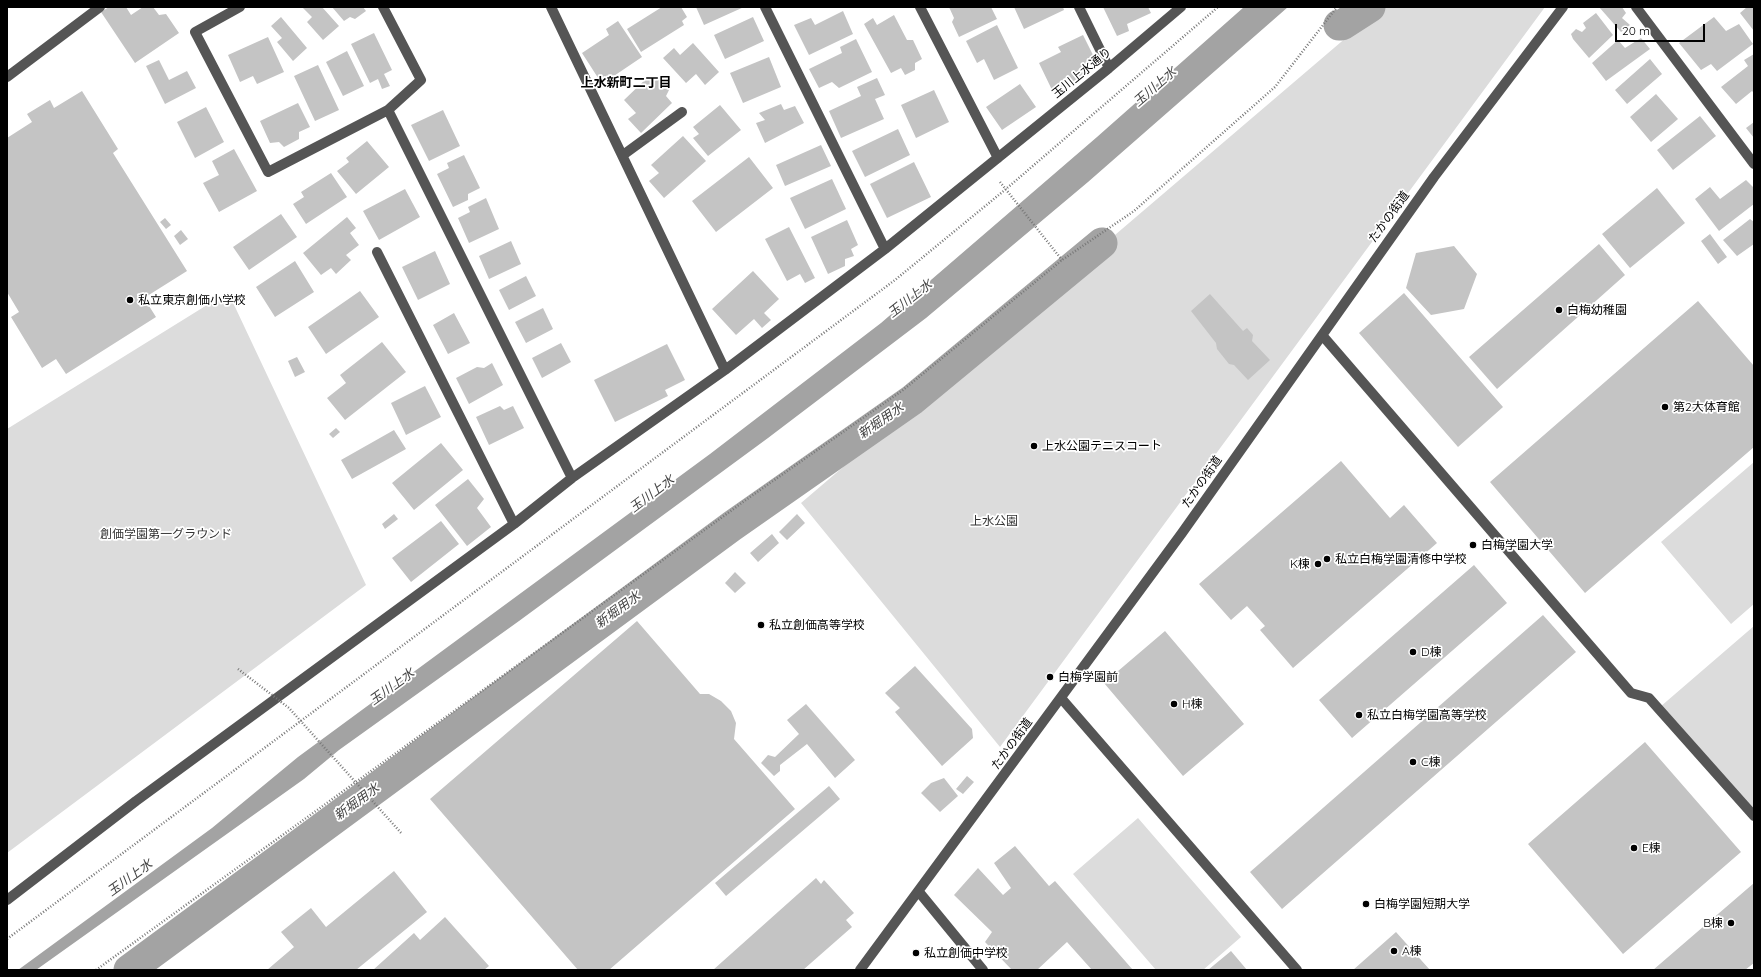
<!DOCTYPE html>
<meta charset="utf-8">
<style>
body{margin:0}
#map{position:relative;width:1761px;height:977px;overflow:hidden;background:#fff;font-family:Quicksand,sans-serif}
canvas{display:block}
.frame{position:absolute;inset:0;border:8px solid #000;pointer-events:none}
.scale{position:absolute;left:1615px;top:24px;width:90px;height:18px;box-sizing:border-box;border:2px solid #000;border-top:0;padding-left:5px;font-size:12px;line-height:14px;white-space:nowrap;color:#000;-webkit-text-stroke:3px #fff;paint-order:stroke}
</style>
<div id="map">
<canvas width="1761" height="977"></canvas>
<div class="frame"></div>
<div class="scale">20 m</div>
</div>
<script>
const ctx = document.querySelector('canvas').getContext('2d');
ctx.lineJoin = 'round';
function paint(path, color) { ctx.fillStyle = color; ctx.fill(path, 'evenodd'); }
function stroke(path, color, width, dash) { ctx.strokeStyle = color; ctx.lineWidth = width; ctx.lineCap = dash ? 'butt' : 'round'; ctx.setLineDash(dash || []); ctx.stroke(path); }
function drawText(font, color, halo, rows, align = 'center') {
  ctx.font = font + ' Quicksand,"Noto Sans JP",sans-serif'; ctx.lineWidth = 3.5; ctx.setLineDash([]); ctx.textBaseline = 'middle'; ctx.strokeStyle = halo; ctx.fillStyle = color; for (const [text, x, y, turn = 0] of rows) {
    ctx.save(); ctx.translate(x, y); ctx.rotate((+turn || 0) * Math.PI / 180); ctx.textAlign = isNaN(turn) ? turn : align; if (halo) ctx.strokeText(text, 0, 0); ctx.fillText(text, 0, 0); ctx.restore();
  }
}
paint(new Path2D(`
 M1382,7h163l-545,740 -199,-244z
 M228,292l138,293 -359,268v-424z
 M1754,462v142l-23,20 -70,-82z
 M1754,626v189l-94,-108z
 M1138,818l103,119 -38,33h-47l-83,-96z`), '#dcdcdc');
paint(new Path2D(`
 M1244,7h44l-200,175 -162,136 -158,120 -249,183 -180,129 -35,29 -268,191h-18l194,-142 86,-71 412,-303 171,-131 216,-186z`), '#a3a3a3');
stroke(new Path2D(`
 M1339,25h3l28,-18
 M129,970l603,-444 180,-126 190,-157`), '#a3a3a3', 31);
paint(new Path2D(`
 M109,7h17l5,8 12,-8h10l6,8 7,-1 13,19 -44,30 -34,-51z
 M302,7h20l17,19 -16,14 -16,-18 5,-5z
 M332,7h31l3,4 -11,8 -5,-2 -6,4z
 M662,7h19l6,10 -5,4 2,4 -43,27 -14,-23z
 M696,7h48l-40,18z
 M949,7h42l6,12 -38,18 -7,-15 2,-4z
 M1014,7h49l1,3 -40,19z
 M1103,7h45l3,6 -24,11 2,7 -12,5z
 M1599,7h23l4,6 -4,5 8,7 -9,7z
 M1747,7h7v24l-14,-18z
 M843,11l10,23 -44,21 -15,-30 17,-7 4,7z
 M1596,13l17,22 -24,23 -16,-19 -2,-5 5,-5 6,3 4,-4 -3,-5z
 M894,15l13,25h6l9,19 -7,4v7l-10,5 -4,-7 -10,5 -27,-49 9,-6 4,7z
 M281,17l26,31 -14,13 -16,-19 5,-4 -11,-12z
 M753,17l11,24 -39,18 -11,-24z
 M1714,17l12,14 13,-7 14,20 -36,27 -6,-7 -10,6 -22,-27z
 M618,21l24,36 -40,27 -20,-31 27,-18 -3,-6z
 M997,25l21,43 -24,12 -10,-21 -7,4 -11,-22z
 M374,33l18,37 -8,4 6,12 -8,3 -4,-10 -8,4 -19,-39z
 M1083,35l13,26 -15,8 3,7 -31,16 -14,-29 22,-11 -3,-5z
 M268,37l16,35 -27,12 -4,-8 -13,6 -12,-27z
 M1641,38l9,11 -44,32 -14,-18 26,-23 7,8z
 M856,39l16,33 -33,16 -7,-6 -13,6 -10,-19 33,-16 -2,-6z
 M693,43l26,29 -14,13 -9,-11 -10,9 -23,-25 11,-10 6,7z
 M347,51l17,35 -21,10 -17,-34z
 M1754,54v39l-2,-2 -16,13 -15,-17 27,-21 -4,-6z
 M769,57l12,30 -38,16 -13,-30z
 M1650,59l12,15 -35,30 -12,-14z
 M159,60l10,20 18,-9 9,17 -31,16 -19,-38z
 M318,65l21,45 -24,11 -21,-45z
 M649,76l5,5 5,-2 10,11 -3,6 6,7 -31,30 -13,-14 8,-6 -12,-13z
 M877,78l8,17 -10,4 9,20 -43,19 -12,-27 32,-15 -4,-9z
 M1020,84l16,23 -34,23 -16,-23z
 M934,90l15,32 -33,16 -15,-33z
 M82,91l36,58 -5,4 74,118 -43,27 12,19 -90,57 -10,-15 -14,9 -31,-51 8,-5 -12,-20v-154l25,-16 -5,-8 23,-14 4,8z
 M1656,94l22,25 -27,23 -21,-25z
 M298,103l12,24 -11,5v7l-15,8 -5,-5 -9,1 -10,-22z
 M781,104l3,6 11,-4 9,17 -39,20 -9,-20 9,-3 -6,-7z
 M720,105l21,25 -33,26 -15,-18 6,-4 -6,-7z
 M206,107l18,35 -29,16 -18,-36z
 M443,110l17,36 -31,15 -18,-36z
 M1700,116l16,20 -43,34 -16,-20z
 M1754,122v16l-8,-10z
 M898,129l12,26 -45,22 -13,-26z
 M683,136l23,25 -42,37 -15,-17 10,-8 -8,-8z
 M367,141l22,26 -33,27 -19,-23 12,-9 -3,-4z
 M821,145l10,21 -46,20 -9,-21z
 M234,149l23,42 -38,21 -16,-29 16,-8 -7,-14z
 M464,155l16,33 -12,6v6l-15,7 -16,-33 12,-6 -2,-5z
 M749,157l24,31 -57,44 -24,-31z
 M914,162l17,35 -44,21 -17,-34z
 M331,173l16,24 -41,27 -13,-20 11,-7 -3,-5z
 M832,179l14,30 -41,20 -15,-31z
 M1746,180l8,8v16l-35,27 -24,-32 15,-12 10,12z
 M1657,188l28,35 -55,45 -28,-34z
 M405,189l15,28 -41,23 -16,-29z
 M486,198l13,31 -30,14 -11,-25 12,-6 -2,-5z
 M281,214l16,23 -48,33 -16,-23z
 M347,217l9,11 -6,5 9,12 -13,10 5,5 -15,14 -5,-6 -10,7 -18,-22z
 M165,218l6,7 -5,4 -6,-7z
 M1750,219l4,3v22l-17,12 -14,-16z
 M847,220l11,25 -7,4 3,7 -9,3v7l-17,8 -17,-37z
 M789,227l26,51 -10,5 -5,-9 -13,7 -22,-42z
 M181,230l7,9 -8,6 -6,-9z
 M1710,234l17,23 -9,7 -17,-23z
 M511,241l10,23 -32,15 -10,-23z
 M1599,244l26,31 -128,114 -28,-32z
 M1454,246l23,28 -13,35 -33,6 -25,-27 10,-35z
 M435,251l15,33 -32,16 -16,-33z
 M295,261l19,31 -39,25 -19,-30z
 M753,271l26,28 -15,14 7,7 -9,8 -8,-9 -18,16 -24,-26z
 M526,276l10,20 -27,14 -10,-20z
 M360,291l19,26 -53,37 -18,-27z
 M1404,293l99,114 -45,40 -99,-114z
 M1210,294l33,37 4,-3 6,7 -1,6 18,19 -22,20 -14,-15 -5,-1 -12,-15 -1,-6 -25,-32z
 M1698,301l56,65v81l-169,146 -95,-111z
 M543,308l10,21 -27,14 -11,-21z
 M454,313l16,30 -22,11 -15,-29z
 M382,342l24,30 -61,48 -18,-22 19,-15 -6,-8z
 M561,343l10,19 -29,16 -10,-20z
 M667,344l18,36 -20,10 3,6 -53,26 -21,-42z
 M297,357l8,15 -10,5 -7,-16z
 M492,363l11,22 -34,19 -13,-26 21,-11 7,1z
 M425,386l16,31 -35,18 -15,-32z
 M500,406l4,4 9,-4 11,22 -35,17 -13,-28z
 M336,428l4,4 -7,6 -4,-4z
 M394,430l12,19 -54,30 -11,-19z
 M441,443l22,27 -49,40 -22,-27z
 M1341,461l49,57 14,-13 33,38 -144,125 -33,-38 5,-4 -18,-20 -16,14 -32,-36z
 M468,479l16,20 -7,9 14,19 -24,19 -32,-41z
 M394,514l4,5 -13,10 -3,-5z
 M797,514l8,9 -18,17 -8,-8z
 M441,521l18,23 -48,38 -19,-24z
 M772,534l7,9 -21,19 -8,-9z
 M1474,565l33,38 -155,135 -33,-38z
 M735,572l11,11 -11,10 -10,-10z
 M1543,615l33,37 -294,257 -32,-37z
 M637,621l63,73h9l12,7 10,10 5,12 -2,16 61,70 -186,161h-31l-148,-171z
 M1165,631l79,93 -61,52 -79,-93z
 M915,666l57,63 1,9 -31,28 -47,-54 5,-4 -15,-15z
 M806,704l49,56 -20,18 -28,-34 -27,21v6l-6,5 -13,-13 7,-8 7,2 24,-23 -12,-14z
 M1645,742l96,110 -118,102 -95,-110z
 M967,776l7,6 -11,12 -7,-5z
 M944,778l14,18 -18,16 -19,-19 10,-10z
 M829,786l11,13 -114,97 -11,-13z
 M1015,846l34,40 6,-5 78,89h-41l-25,-28 -30,28h-25l-27,-28 7,-10 -38,-37 24,-27 25,27 8,-7 -17,-25z
 M394,871l33,41 -71,58h-89l27,-23 -13,-15 30,-24 15,19z
 M816,878l5,6 3,-4 30,33 -8,7 6,7 -49,43h-90z
 M1754,883v80l-9,7h-92z
 M445,917l44,49 -5,4h-111l41,-37 6,7z
 M1396,932l34,38h-77z
 M1231,951l16,19h-39z`), '#c4c4c4');
stroke(new Path2D(`
 M1000,182l62,78
 M7,939l888,-659 111,-91 212,-182
 M96,970l654,-473 153,-107 159,-130 72,-49 141,-124 62,-80`), '#777', 2.5, [1, 2]);
stroke(new Path2D(`
 M240,7l-45,25 73,140 120,-62
 M383,7l38,73 -33,30 184,368
 M551,7l174,363
 M765,7l120,242
 M920,7l78,151
 M1079,7l30,61
 M1636,7l118,157
 M7,77l93,-70
 M623,155l59,-43
 M377,252l137,272
 M1322,335l309,358 18,5 105,118
 M1061,698l236,272
 M919,892l64,78
 M7,900l129,-99 378,-277 58,-46 153,-108 160,-121 224,-181 72,-61
 M860,970l322,-437 252,-356 129,-170`), '#555', 10);
stroke(new Path2D(`
 M238,669l51,39 113,126`), '#777', 2.5, [1, 2]);
for (const [x, y, r, color] of [
 [130,300,4,"#000"],
 [1559,310,4,"#000"],
 [1665,407,4,"#000"],
 [1034,446,4,"#000"],
 [1473,545,4,"#000"],
 [1327,559,4,"#000"],
 [1318,564,4,"#000"],
 [761,625,4,"#000"],
 [1413,652,4,"#000"],
 [1050,677,4,"#000"],
 [1174,704,4,"#000"],
 [1359,715,4,"#000"],
 [1413,762,4,"#000"],
 [1634,848,4,"#000"],
 [1366,904,4,"#000"],
 [1731,923,4,"#000"],
 [1394,951,4,"#000"],
 [916,953,4,"#000"]
]) { const dot = new Path2D(); dot.arc(x, y, r, 0, 2 * Math.PI); ctx.fillStyle = color; ctx.fill(dot); stroke(dot, '#fff', 1.5); }
drawText('12px', '#000', '#fff', [
 ["玉川上水通り",1082,73,-39],
 ["たかの街道",1389,217,-54],
 ["たかの街道",1202,482,-55],
 ["たかの街道",1012,744,-54]
]);
drawText('12px', '#000', '#fff', [
 ["私立東京創価小学校",138,300],
 ["白梅幼稚園",1567,310],
 ["第2大体育館",1673,407],
 ["上水公園テニスコート",1042,446],
 ["白梅学園大学",1481,545],
 ["私立白梅学園清修中学校",1335,559],
 ["K棟",1310,564,"right"],
 ["私立創価高等学校",769,625],
 ["D棟",1421,652],
 ["白梅学園前",1058,677],
 ["H棟",1182,704],
 ["私立白梅学園高等学校",1367,715],
 ["C棟",1421,762],
 ["E棟",1642,848],
 ["白梅学園短期大学",1374,904],
 ["B棟",1723,923,"right"],
 ["A棟",1402,951],
 ["私立創価中学校",924,953]
], 'left');
drawText('12px', '#333', '#fff', [
 ["上水公園",994,521],
 ["創価学園第一グラウンド",166,534]
]);
drawText('bold 13px', '#000', '#fff', [
 ["上水新町二丁目",626,83]
]);
drawText('italic 13px', '#444', '#fff', [
 ["玉川上水",1155,87,-41],
 ["玉川上水",910,299,-38],
 ["新堀用水",881,421,-35],
 ["玉川上水",652,494,-37],
 ["新堀用水",618,610,-36],
 ["玉川上水",392,687,-36],
 ["新堀用水",357,802,-36],
 ["玉川上水",130,878,-36]
]);
</script>
